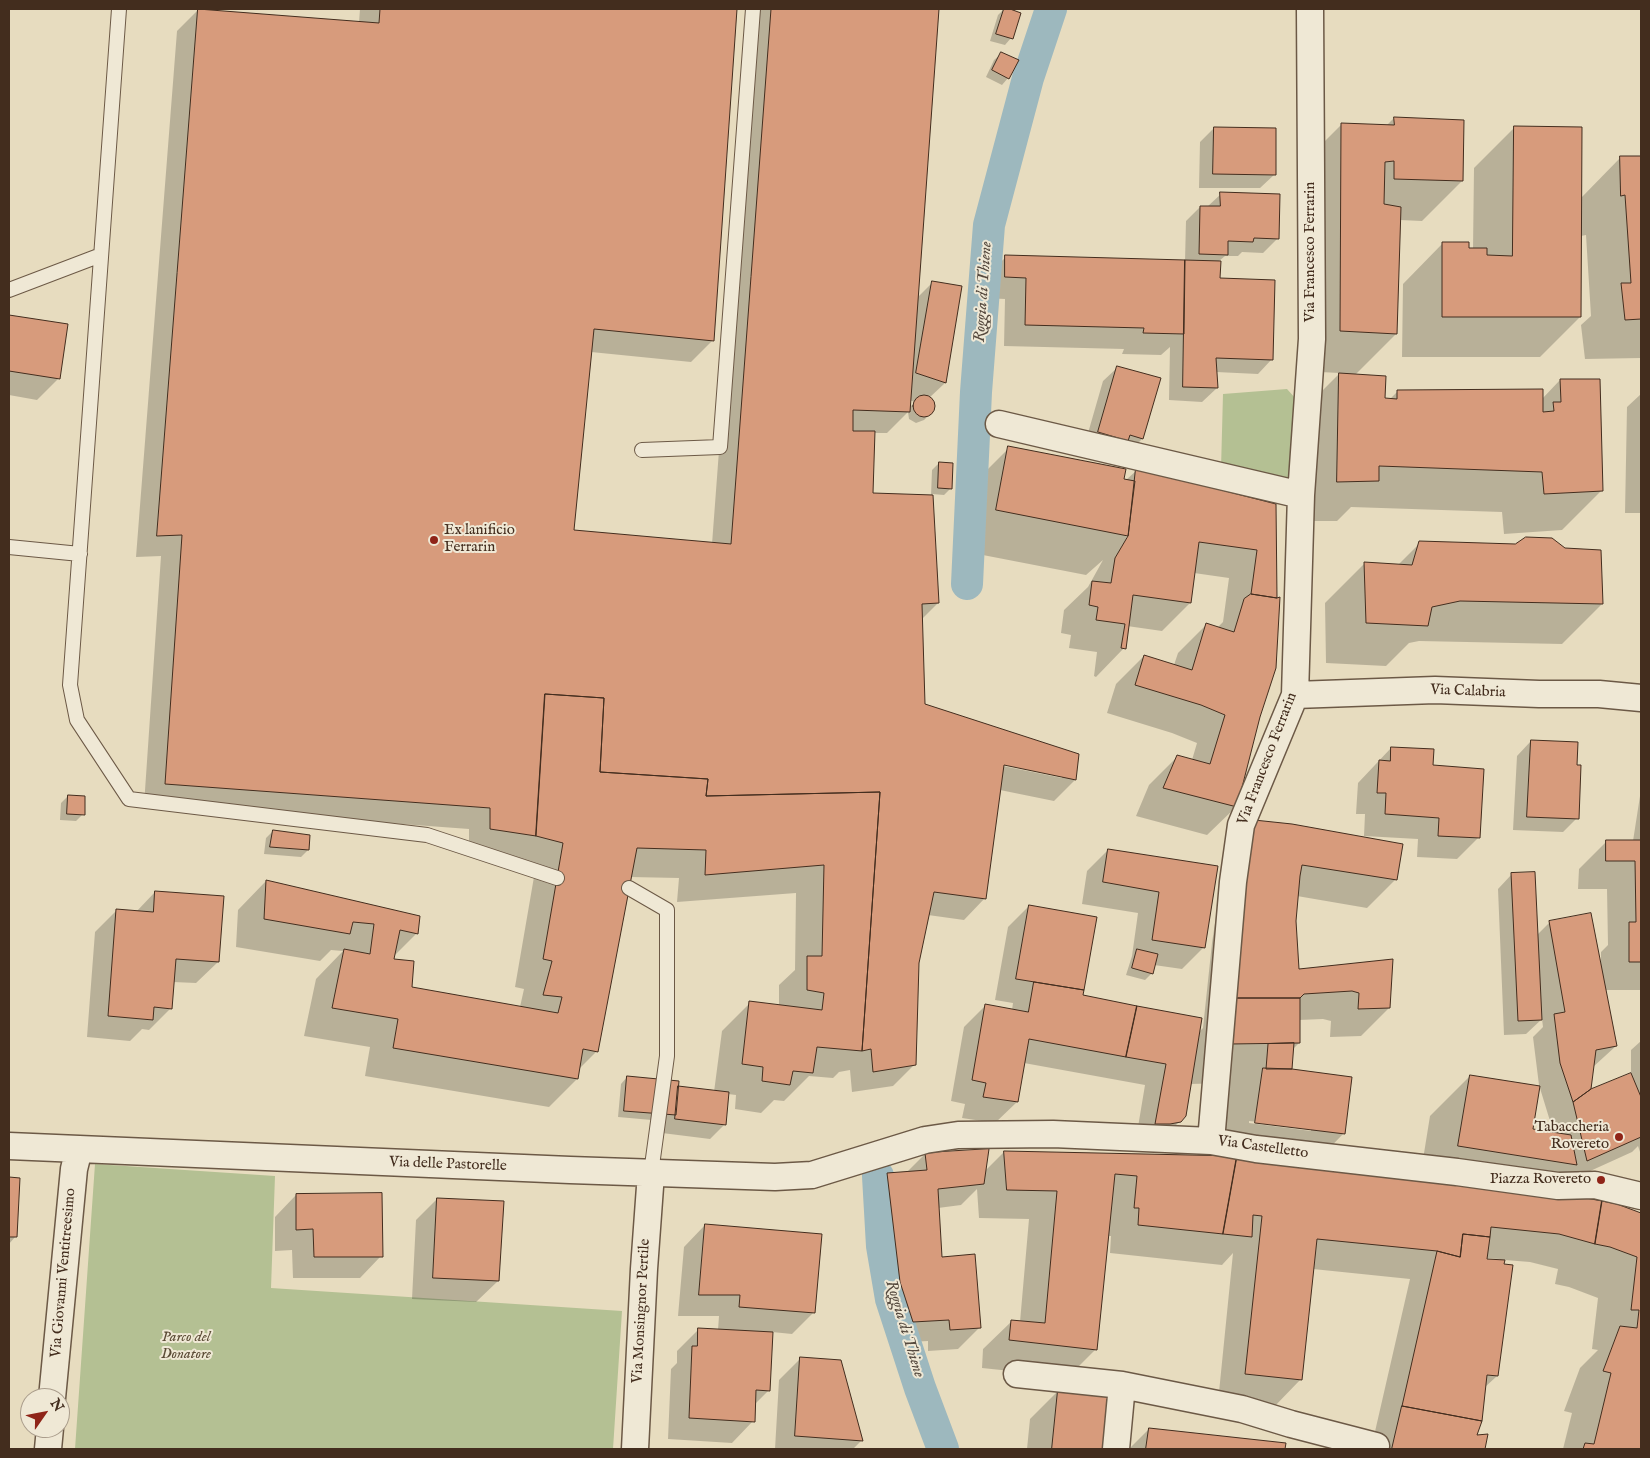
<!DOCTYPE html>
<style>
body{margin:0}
#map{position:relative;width:1650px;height:1458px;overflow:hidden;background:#e7dcbf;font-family:"IM FELL English",serif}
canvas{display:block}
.frame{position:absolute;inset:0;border:10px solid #432d1e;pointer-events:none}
.north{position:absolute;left:20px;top:1388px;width:50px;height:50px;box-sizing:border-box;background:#efe8d5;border:1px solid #aa9d8c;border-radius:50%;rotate:57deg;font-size:14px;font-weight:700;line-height:20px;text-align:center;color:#432d1e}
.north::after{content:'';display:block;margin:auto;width:18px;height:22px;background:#8f2418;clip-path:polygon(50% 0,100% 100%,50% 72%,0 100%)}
</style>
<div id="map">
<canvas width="1650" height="1458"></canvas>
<div class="frame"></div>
<div class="north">N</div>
</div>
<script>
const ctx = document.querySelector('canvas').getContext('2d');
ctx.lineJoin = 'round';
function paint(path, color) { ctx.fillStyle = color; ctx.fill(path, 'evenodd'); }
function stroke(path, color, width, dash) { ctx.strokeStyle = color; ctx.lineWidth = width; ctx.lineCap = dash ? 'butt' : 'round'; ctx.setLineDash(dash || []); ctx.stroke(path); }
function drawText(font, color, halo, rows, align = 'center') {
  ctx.font = font + ' "IM FELL English",serif'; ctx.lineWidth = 4; ctx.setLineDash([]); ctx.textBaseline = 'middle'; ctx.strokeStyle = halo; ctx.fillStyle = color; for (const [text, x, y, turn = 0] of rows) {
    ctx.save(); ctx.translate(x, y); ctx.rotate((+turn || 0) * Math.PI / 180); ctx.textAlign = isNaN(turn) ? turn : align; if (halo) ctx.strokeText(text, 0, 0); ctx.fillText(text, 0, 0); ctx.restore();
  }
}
paint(new Path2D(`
 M1287,389l9,10 -4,80 -71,-10 2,-75z
 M95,1164l180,12 -4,112 351,23 -9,138h-538z`), '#b4c093');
paint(new Path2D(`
 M199,9l160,14 1,-14h375l-22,331 -22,22 -100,-10 -18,179 139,13 40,-535h185l-20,289 16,-16 28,5 -16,96 -17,16 5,5v3l-2,6 -7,7 -8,3 -7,-4 -1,-7 -21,21h-13l-2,61 59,2 1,-26 7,-7 12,25 -7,7 -12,-1 6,109 -17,17 3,85 151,75 -21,21 -54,-11 -15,108 -21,22 -36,-5 -11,48 -2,101 -22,22 -41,6 -2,-22 -11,2 -6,6 -24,-2 -25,25 -10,-1 -13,13 -26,-4 1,-14 -8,-1 -4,31 -14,14 -48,-6 1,-12 -45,-4 3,-33 6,-7 50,13 37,2 8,-61 28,-28 29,3v-21l16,-15 1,-77 -119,9 2,-24 -49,-1 -34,175 -18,18 -1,9 -28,28 -184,-31 5,-29 -66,-11 12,-57 27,-28 -12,-1 -11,11 -84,-14 2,-37 28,-29 151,52 -25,25 19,30 109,19 4,-18 -9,-2 20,-116 -66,-21v-21l-325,-24 17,-249 -25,1 41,-526zM909,400l6,2 -6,6zM998,762l64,15v1l-64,-13z
 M1004,9l15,4 -8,25 -6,7 -15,-4 8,-26z
 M1001,54l7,24 -6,7 -16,-8 8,-17z
 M1394,118l68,63 -40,40 -22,-1 -4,114 -41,41 29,25h5l9,-9 144,8 18,-19 42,110 -40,40 -58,4 -2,-22 -151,-5 -14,14h-40l2,-107 41,-41 -40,-2 1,-206 40,-40 45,1z
 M1515,127l66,71 40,-41h20v201l-56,1 -4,-34 10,-9 -5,-81 -5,1 -1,81 -40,40h-138l1,-73 40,-41 30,6 1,-81z
 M1214,128l61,46 -15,14h-61l1,-46z
 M1221,194l57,44 -15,15 -21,-1 -4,4h-13l-6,5v19l53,79 -14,15 -42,-2 1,16 -15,14 -33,-2 1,-53 -9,8 -39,-1 2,-5 -120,-3 1,-47 -21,-1v-20l22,-21 179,4 1,-40 14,-14h7z
 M9,316l58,9 -8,53 -22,22 -28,-5z
 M1118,367l41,12 -17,60 -14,14 -44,-6 19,-66z
 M1641,394v119h-16l2,-106z
 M1009,448l114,32h3l11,-10 138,35 -16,212 -23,90 -29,28 -71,-19 13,-31 29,-29 14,4 5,-17 -25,-10 -65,-20 9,-29 28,-28 30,9 4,-12 29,-29 10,4 6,-6 6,-44 -35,-5 -4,30 -28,28 -35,-5 -3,22 -28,29 -2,-1 3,-24 -28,-4 2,-13 -10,-2 3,-23 24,-23 15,-27 -17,15 -129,-25 12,-62zM1129,513l-1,29h-2z
 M1420,543l182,61 -40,40 -143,-3 -10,2 -23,23 -60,-3 -1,-60 40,-40 33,2z
 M1531,741l46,77 -14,14 -50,-2 4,-74z
 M1391,748l41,18 47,71 -22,22 -40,-2 1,-18 -54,-3 1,-22h-9l2,-31z
 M68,796l15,18 -7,7 -16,-1 1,-17z
 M1640,796l1,194h-36l11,56 -23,21 -4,24 42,-17v-24l10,-9v111h-1l-2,-6 -6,6 -66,30 -20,12 71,11 24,10v234h-78l9,-36 -8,-2 16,-43 18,-18 -6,-1 6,-51 -29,-11 -14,-3 3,-15 -28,-7 -25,-2 -3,6 -5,110 -13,12 -9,49 11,-1 -3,13h-112l39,-170 -97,-10 -12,110 -28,29 -55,-6 15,-149 -11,12 -112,-12 1,-17h-3l-12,113 -28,28 -86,-9 1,-19 29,-28 8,1 9,-103 -50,-1 -2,-29 -16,16 -23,3 3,50 39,69 -22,22 -30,2v-10l-36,2 -13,-39 -13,-108 21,-21 19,-2 19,-19 59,18 20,-20 213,5 6,-47 6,-27 -39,1 -5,32 -27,27 -23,2 10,-60 -121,-22 -7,39 -22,21 -33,-5 3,-14 -14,-3 13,-74 22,-22 26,5 1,-7 -18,-3 13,-73 21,-21 66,12 -13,78 116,37 5,-5 9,-85 14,-94 170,30 -29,29 -70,-12 -2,25 3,50 93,-11 -2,48 -28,28 -31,1 1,-16 -8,-2 -24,1v23l-7,7 -1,20 53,63 -32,33 108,12 10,-62 40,-40 61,54 23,4 -15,-49 -6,-48 10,-10 -1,-8 -16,15 -22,1 -6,-146 14,-15 25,61 13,-13 51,42v-12l7,-7 -1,-56h-29l1,-20 28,-28h26zM1249,1121l62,7v3l-62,-8zM1486,1258l14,1v2l-14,-1z
 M273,831l35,19 -7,7 -37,-3 2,-16z
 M1108,850l108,17 -13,81 -21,21 -28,-4 -2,8 -7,7 -19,-5 6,-19 6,-43 -56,-9 5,-33z
 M155,892l63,70 -22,21 -23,-1 -2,26 -22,22 -7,-1 -12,12 -43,-4 8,-105 22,-22 19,2z
 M9,1178l10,1 -4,58 -6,7z
 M296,1195l85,61 -21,22h-67l-1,-28 -17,1v-34z
 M437,1199l61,82 -22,21 -64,-3 4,-79z
 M705,1225l109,87 -22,22 -20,-2 -3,58 -15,15 -1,16 -21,22 -64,-4 3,-70 6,-6v-12l22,-22 19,1 1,-14h-41l6,-69z
 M801,1358l61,82 -9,9h-78l4,-69z
 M1058,1391l49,4 -5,54h-75l3,-30z
 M1149,1429l135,15v5h-155z`), '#0003');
stroke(new Path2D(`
 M967,584l9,-192 13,-167 39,-147 23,-69
 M878,1176l4,70 9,53 29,89 23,61`), '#9db8be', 32);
const building = new Path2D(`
 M198,9l181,14 1,-14h357l-23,332 -120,-12 -20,201 157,14 40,-535h168l-29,403 -57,-2v21h22l-2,62 60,2 6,108 -17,1 3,100 154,50 -3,26 -72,-15 -18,134 -52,-7 -15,71 -3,102 -43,7 -2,-23 -9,2 18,-259 -174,4 2,-17 -108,-7 4,-74 -59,-4 -9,142 -46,-7v-21l-325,-24 17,-249 -25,1z
 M1004,9h6l11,4 -8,26 -17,-5z
 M1001,52l18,8 -10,19 -17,-9z
 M1394,117l70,3 -1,61 -69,-2v-18l-9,1 -1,42 17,3 -4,127 -57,-3 1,-208 53,2z
 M1514,126l68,1 -1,190h-139v-75h27v6h18v7l25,1z
 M1214,127l62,1v47l-63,-1z
 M1620,156h21v163l-16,1 -4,-37h10l-6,-88 -4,1z
 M1220,192l60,2 -1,45 -25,-1 -1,4 -25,-1v14l-29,-1 1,-48h20z
 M1005,255l180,5 -1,74 -41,-1 1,-5 -119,-3 1,-47 -21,-1z
 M1185,260l36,1 -1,17 55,2 -2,80 -57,-2 2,30 -35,-1z
 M932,281l30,5 -16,97 -30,-10z
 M9,315l59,9 -8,55 -51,-8z
 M1117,366l44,12 -18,61 -13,-4 -2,6 -30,-9z
 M1339,373l47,3 -1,22 12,1v-9l146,-1v23l11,-1 -1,-9h8l-1,-23h40l3,112 -59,3 -2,-22 -163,-6v15l-42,1z
 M913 406a11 11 0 1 1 22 0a11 11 0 1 1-22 0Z
 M1008,446l118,23 -2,10 11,2 -7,55 -132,-26z
 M939,462l14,1 -1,26 -14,-1z
 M1136,468l140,36 1,94 -26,-4 6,-44 -58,-8 -8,61 -58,-8 -7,54 -5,-1 4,-24 -29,-4 2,-13 -9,-2 3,-24 19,2 4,-25 13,-22z
 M1526,537l26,1 13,10 36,2 2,54 -143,-3 -28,6 -4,19 -62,-3 -2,-61 48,3 7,-24 96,3z
 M1251,594l26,4 3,-1 -4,71 -16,49 -23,90 -74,-19 14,-33 33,9 15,-49 -24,-10 -66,-20 9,-30 48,15 14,-47 28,9 10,-33z
 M545,694l59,4 -4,74 108,7 -2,17 174,-4 -18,259 -45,-4 -4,26 -20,-2 -3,14 -28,-4 1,-14 -21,-3 7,-63 73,9 2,-17 -17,-3v-34h15l2,-91 -119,10 1,-25 -69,-2 -39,204 -15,-3 -5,30 -185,-31 5,-29 -66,-11 12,-59 26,5 4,-30 -21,-2 -3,12 -86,-15 2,-39 154,36 -2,18 -18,-4 -6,29 20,2 -2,26 146,26 4,-16 -19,-2 9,-34 -9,-2 20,-116 -27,-7z
 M1531,740l47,2 -1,23h4l-2,54 -52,-2z
 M1391,747l43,2 -1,16 51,4 -4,69 -42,-2 1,-18 -54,-4 1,-21h-9l2,-33 11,1z
 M68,795l17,1v19l-18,-1z
 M1254,820l38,4 111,20 -6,36 -95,-15 -2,11 -4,45 3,48 94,-10 -3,49 -32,1 1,-16 -7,-2 -48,3 -4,4h-69z
 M273,830l37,5 -1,15 -39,-3z
 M1606,840h35v122h-12v-40h7l-1,-61h-29z
 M1108,849l110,17 -13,82 -53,-8 7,-48 -56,-10z
 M1535,872l7,148 -24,1 -7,-148z
 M155,891l69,5 -5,66 -43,-3 -4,50 -18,-2 -1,13 -45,-4 8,-107 37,3z
 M1029,905l68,12 -13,73 -68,-11z
 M1591,913l26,133 -21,4 -5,39 -18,13 -13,-39 -6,-49 11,-2 -16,-91z
 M1137,949l21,5 -5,20 -21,-6z
 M1034,982l50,8 -1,5 54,11 -11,51 -97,-18 -11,63 -35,-5 3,-14 -14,-3 13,-76 43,8z
 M1231,998h69v45l-69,1z
 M1137,1006l65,12 -16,98 -5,6 -11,2h-15l11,-60 -40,-7z
 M1294,1043l-2,26h-26l2,-25z
 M1263,1068l29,1 60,8 -7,57 -90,-11z
 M1631,1073l10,24v40l-54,24 -14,-59 18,-13z
 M1470,1075l70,11 -7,43 38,6 6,30 -119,-19z
 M627,1076l52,5 -3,34 -52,-4z
 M678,1086l51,6 -3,33 -51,-6z
 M989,1149l-5,35 -46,5 4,68 33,-3 6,74 -31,2 -1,-10 -36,2 -13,-40 -13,-109 40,-3 -2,-17z
 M1004,1151l233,5 -14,78 -85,-9 1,-17h-5l3,-32 -22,-2 -18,176 -88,-10 2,-20 34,3 12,-132 -50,-1z
 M1237,1156l333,39 32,6 -7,43 -36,-10 -68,-7 -1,10 -27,-3 -3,23 -23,-6 -120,-12 -15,141 -57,-6 17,-158 -9,-1 -1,22 -29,-3z
 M9,1177l11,1 -3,59h-8z
 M382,1193l1,64h-69l-1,-28 -17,1v-36z
 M437,1198l67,3 -5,80 -66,-3z
 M1602,1201l15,3 24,9v236h-58l2,-6 9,1 17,-71 -8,-2 17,-45 17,2 2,-18h-8l6,-53 -27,-10 -15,-3z
 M705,1224l117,10 -7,79 -76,-6 1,-12h-41z
 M1463,1234l27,3 -3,22 18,1 -1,4 9,1 -15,111 -11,-1 -5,46 -80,-15 35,-155 23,6z
 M698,1328l75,4 -3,59 -14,-1 -1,32 -66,-4 3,-72h5z
 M800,1357l41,3 22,81 -68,-5z
 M1058,1390l51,4 -6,55h-51z
 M1402,1406l80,15 -5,14 11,-1 -3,15h-93z
 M1149,1428l137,15 -1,6h-139z`);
paint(building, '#d79b7c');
stroke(building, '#432d1e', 1);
const service = new Path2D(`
 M119,9l-49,676 7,35 52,79 298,36 130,43
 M9,290l92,-35
 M642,450l78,-3 33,-438
 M9,547l71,7
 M629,888l38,22v146l-16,117`);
const minor = new Path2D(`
 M999,424l302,71
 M1295,695l140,-5 104,4h60l42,4
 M1211,1141l22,-259 8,-57 54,-130 6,-200 11,-156 -2,-330
 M9,1146l561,24 205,7 37,-2 113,-35 33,-5 95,-1 158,7 45,8 201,23 101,14 37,-1 46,11
 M1017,1374l105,11 120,24 49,15 85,22
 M52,1398l22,-229 5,-20
 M48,1449l2,-21
 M635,1449l9,-180 7,-96
 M1116,1449l6,-64`);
stroke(service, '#6c5946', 16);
stroke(minor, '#6c5946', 29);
stroke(service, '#efe8d5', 14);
stroke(minor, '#efe8d5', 26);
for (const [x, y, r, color] of [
 [434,540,5,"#8f2418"],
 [1619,1137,5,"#8f2418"],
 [1601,1180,5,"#8f2418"]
]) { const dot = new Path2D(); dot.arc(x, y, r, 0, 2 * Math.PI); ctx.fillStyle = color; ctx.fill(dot); stroke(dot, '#efe8d5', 2); }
drawText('15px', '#432d1e', '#efe8d5', [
 ["Via Francesco Ferrarin",1311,252,-90],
 ["Via Calabria",1468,692,2],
 ["Via Francesco Ferrarin",1268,759,-69],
 ["Via Castelletto",1263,1148,8],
 ["Via delle Pastorelle",448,1165,2],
 ["Via Giovanni Ventitreesimo",64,1273,-85],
 ["Via Monsingnor Pertile",642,1311,-87]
]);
drawText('15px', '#432d1e', '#efe8d5', [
 ["Ex lanificio",444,531,"left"],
 ["Ferrarin",444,548,"left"],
 ["Tabaccheria",1609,1128],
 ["Rovereto",1609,1145],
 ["Piazza Rovereto",1591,1180]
], 'right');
drawText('italic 15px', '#5a4a35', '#efe8d5', [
 ["Parco del",186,1338],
 ["Donatore",186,1355]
]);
drawText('italic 16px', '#55493e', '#efe8d5', [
 ["Roggia di Thiene",984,292,-86],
 ["Roggia di Thiene",904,1329,73]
]);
</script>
